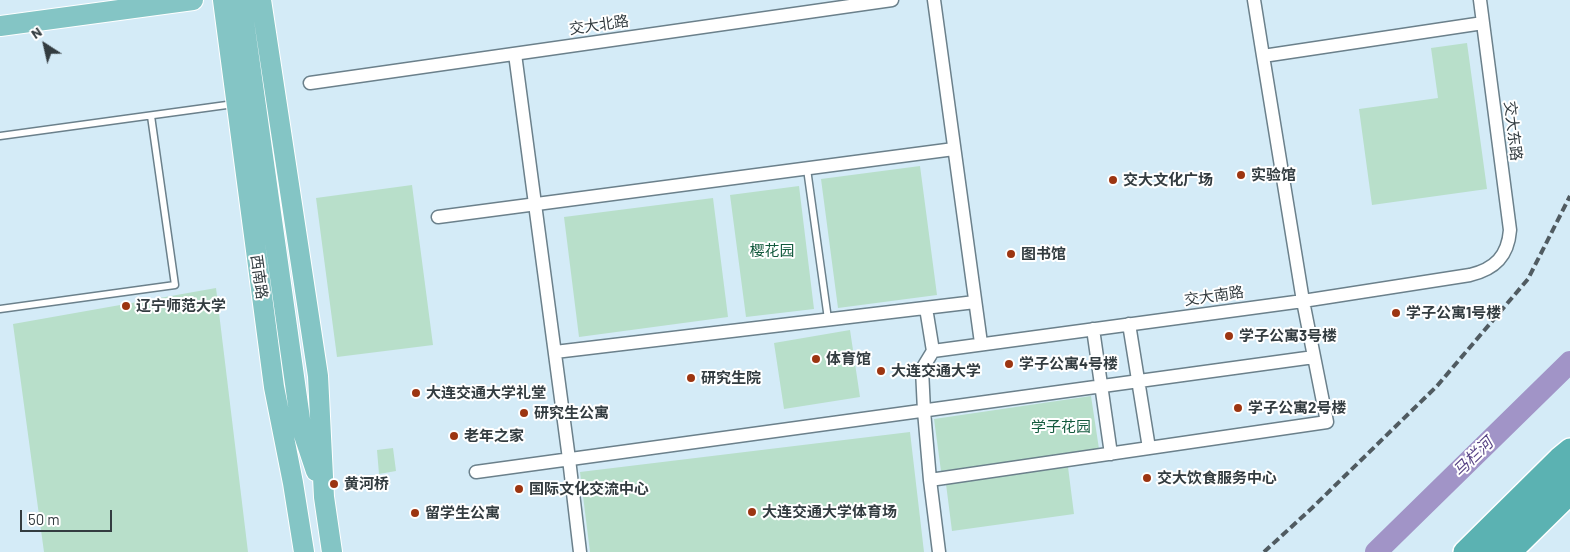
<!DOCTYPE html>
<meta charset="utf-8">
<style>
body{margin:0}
#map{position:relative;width:1570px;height:552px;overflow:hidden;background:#d4ebf7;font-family:Barlow,sans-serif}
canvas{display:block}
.north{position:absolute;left:20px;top:20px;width:50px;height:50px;-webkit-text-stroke:4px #fff;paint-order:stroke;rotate:325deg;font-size:14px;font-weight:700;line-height:20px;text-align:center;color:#333c40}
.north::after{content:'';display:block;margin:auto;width:18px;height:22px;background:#333c40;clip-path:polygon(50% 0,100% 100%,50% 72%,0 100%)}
.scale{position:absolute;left:20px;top:510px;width:92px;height:22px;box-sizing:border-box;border:2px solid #333c40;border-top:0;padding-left:6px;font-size:15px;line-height:18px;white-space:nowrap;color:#333c40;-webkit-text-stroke:4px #fff;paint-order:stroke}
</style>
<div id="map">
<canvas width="1570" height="552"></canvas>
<div class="north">N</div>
<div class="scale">50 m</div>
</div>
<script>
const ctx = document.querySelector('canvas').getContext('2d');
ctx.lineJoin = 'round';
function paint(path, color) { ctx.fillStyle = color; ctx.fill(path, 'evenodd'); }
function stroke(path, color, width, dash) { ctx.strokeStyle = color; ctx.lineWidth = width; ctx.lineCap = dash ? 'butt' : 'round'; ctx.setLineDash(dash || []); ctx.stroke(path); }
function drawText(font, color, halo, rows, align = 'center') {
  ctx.font = font + ' Barlow,"Noto Sans SC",sans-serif'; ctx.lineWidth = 4; ctx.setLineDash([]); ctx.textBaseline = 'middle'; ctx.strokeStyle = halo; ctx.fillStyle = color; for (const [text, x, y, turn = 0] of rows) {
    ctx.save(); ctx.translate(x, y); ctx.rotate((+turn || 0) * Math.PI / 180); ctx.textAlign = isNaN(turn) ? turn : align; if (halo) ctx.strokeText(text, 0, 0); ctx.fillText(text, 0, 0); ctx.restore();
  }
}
paint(new Path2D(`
 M1467,43l20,146 -115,16 -13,-96 79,-11 -7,-50z
 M920,166l17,129 -99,13 -17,-129z
 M412,185l21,160 -96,12 -21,-159z
 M799,186l15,123 -68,8 -16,-122z
 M713,198l15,119 -149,20 -15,-120z
 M216,288l32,264h-204l-31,-228z
 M850,330l10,67 -76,12 -10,-66z
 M1091,396l8,53 -158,22 -7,-52z
 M910,432l14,120h-334l-10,-80z
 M393,448l3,23 -17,3 -2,-24z
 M1068,467l6,47 -122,17 -6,-47z`), '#b8dfca');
stroke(new Path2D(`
 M1376,552l194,-190`), '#a194c7', 22);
const service = new Path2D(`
 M0,136l234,-32
 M807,169l21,150
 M0,309l175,-24 -24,-169`);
const minor = new Path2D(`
 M934,0l47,343
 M1254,0l9,56 220,-33
 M515,54l54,405 11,93
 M310,83l582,-83
 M438,217l516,-68
 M926,308l7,43 -11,18 2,42 6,69 9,72
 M1129,324l20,124
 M1093,329l18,125
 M933,351l370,-50 167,-26c25,-6 38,-19 40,-45l-30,-230
 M555,352l420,-50
 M476,472l838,-115
 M930,480l397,-58 -24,-121 -40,-245`);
const primary = new Path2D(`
 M223,0l51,387 19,96 11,69
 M241,0l60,426 15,45
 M261,0l57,376 6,121 8,55
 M0,26l193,-26`);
const trunk = new Path2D(`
 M1464,552l95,-94 11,-9
 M1486,552l48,-47 36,-32
 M1511,552l59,-58`);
stroke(service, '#6b808b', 9);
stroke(minor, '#6b808b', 15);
stroke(primary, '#fff', 22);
stroke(trunk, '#fff', 24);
stroke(service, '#fff', 6);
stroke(minor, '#fff', 12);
stroke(primary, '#84c5c5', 20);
stroke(trunk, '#5bb2b2', 21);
stroke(new Path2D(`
 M1264,552l48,-44 125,-122 91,-107 42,-83`), '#505b61', 4, [8, 4]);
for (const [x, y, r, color] of [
 [1241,175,5,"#9c3511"],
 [1113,180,5,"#9c3511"],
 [1011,254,5,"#9c3511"],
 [126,306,5,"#9c3511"],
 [1396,313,5,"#9c3511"],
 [1229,336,5,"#9c3511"],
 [816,359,5,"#9c3511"],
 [1009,364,5,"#9c3511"],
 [881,371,5,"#9c3511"],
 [691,378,5,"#9c3511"],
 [416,393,5,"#9c3511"],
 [1238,408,5,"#9c3511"],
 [524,413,5,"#9c3511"],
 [454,436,5,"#9c3511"],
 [1147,478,5,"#9c3511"],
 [334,484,5,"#9c3511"],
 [519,489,5,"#9c3511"],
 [752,512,5,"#9c3511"],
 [415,513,5,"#9c3511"]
]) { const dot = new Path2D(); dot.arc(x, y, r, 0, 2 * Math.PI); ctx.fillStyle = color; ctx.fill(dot); stroke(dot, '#fff', 2); }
drawText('15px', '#333c40', '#fff', [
 ["交大北路",599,25,-8],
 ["交大东路",1513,131,83],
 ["西南路",259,277,82],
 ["交大南路",1214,296,-8]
]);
drawText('bold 15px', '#333c40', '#fff', [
 ["实验馆",1251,175],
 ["交大文化广场",1123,180],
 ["图书馆",1021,254],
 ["辽宁师范大学",136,306],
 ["学子公寓1号楼",1406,313],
 ["学子公寓3号楼",1239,336],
 ["体育馆",826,359],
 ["学子公寓4号楼",1019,364],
 ["大连交通大学",891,371],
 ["研究生院",701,378],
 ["大连交通大学礼堂",426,393],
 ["学子公寓2号楼",1248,408],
 ["研究生公寓",534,413],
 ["老年之家",464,436],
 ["交大饮食服务中心",1157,478],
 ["黄河桥",344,484],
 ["国际文化交流中心",529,489],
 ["大连交通大学体育场",762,512],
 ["留学生公寓",425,513]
], 'left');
drawText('15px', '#135a3d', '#fff', [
 ["樱花园",772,251],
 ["学子花园",1061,427]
]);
drawText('italic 16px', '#584485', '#fff', [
 ["马栏河",1473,457,-44]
]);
</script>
